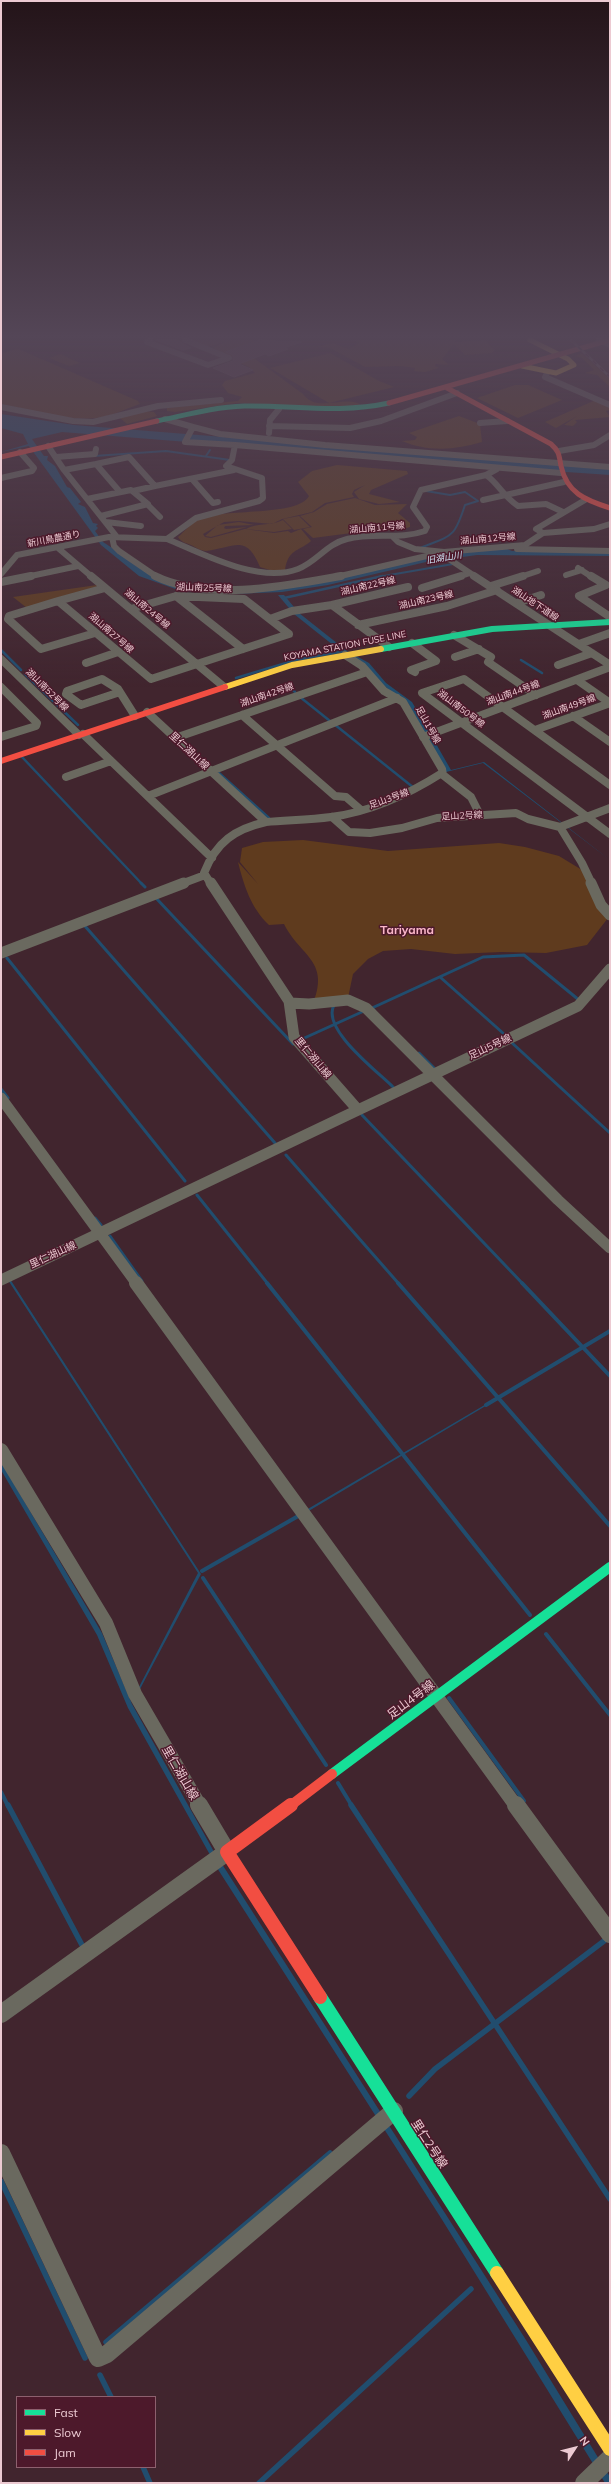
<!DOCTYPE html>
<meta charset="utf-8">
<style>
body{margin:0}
#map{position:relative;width:611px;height:2484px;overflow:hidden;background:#41252e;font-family:Mulish,sans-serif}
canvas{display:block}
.frame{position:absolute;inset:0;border:2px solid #eccad2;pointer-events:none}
.legend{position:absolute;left:16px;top:2396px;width:140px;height:72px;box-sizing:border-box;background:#4d192b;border:1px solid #8d606e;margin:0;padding:5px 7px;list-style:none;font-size:12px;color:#eccad2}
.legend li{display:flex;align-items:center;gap:8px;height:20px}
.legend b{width:20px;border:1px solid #8d606e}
.north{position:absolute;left:555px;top:2428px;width:40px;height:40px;-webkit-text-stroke:3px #4d192b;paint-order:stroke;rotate:54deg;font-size:11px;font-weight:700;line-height:16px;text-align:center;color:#eccad2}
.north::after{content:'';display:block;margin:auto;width:14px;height:18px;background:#eccad2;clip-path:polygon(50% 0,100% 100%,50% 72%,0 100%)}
</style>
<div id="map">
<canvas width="611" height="2484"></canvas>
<div class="frame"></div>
<ul class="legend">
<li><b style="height:5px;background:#16e098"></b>Fast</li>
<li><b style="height:5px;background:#ffcf43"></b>Slow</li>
<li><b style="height:5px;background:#f24e42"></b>Jam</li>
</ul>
<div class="north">N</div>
</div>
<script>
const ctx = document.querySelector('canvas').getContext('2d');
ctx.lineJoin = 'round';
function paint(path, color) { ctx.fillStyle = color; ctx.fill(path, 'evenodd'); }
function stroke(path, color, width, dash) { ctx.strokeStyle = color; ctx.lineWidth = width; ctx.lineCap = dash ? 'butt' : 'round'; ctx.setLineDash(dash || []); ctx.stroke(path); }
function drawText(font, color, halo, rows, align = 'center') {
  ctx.font = font + ' Mulish,"Noto Sans JP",sans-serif'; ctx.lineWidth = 3; ctx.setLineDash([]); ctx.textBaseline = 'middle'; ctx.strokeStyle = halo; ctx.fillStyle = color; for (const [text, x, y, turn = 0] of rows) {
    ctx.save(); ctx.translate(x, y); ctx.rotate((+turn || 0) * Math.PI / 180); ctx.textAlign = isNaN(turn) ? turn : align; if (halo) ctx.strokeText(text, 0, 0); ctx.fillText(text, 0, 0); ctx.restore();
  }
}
paint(new Path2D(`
 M190,340h66l-17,7 64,47c14,20 43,0 58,11l-14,3 -110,-5 -62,9 -8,-1v-3l71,-7 4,-4 -14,-4 -6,-8 3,-4 30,-8 -6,-6 -16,-7v-3l-21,-9 13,-6 -17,5z
 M353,340h103l-1,2 30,-2 10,10 -3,3 -27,2 -11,-11 -12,15 7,6 -13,-1 -1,2 4,2 -14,4 -11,-1 1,-3 -14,-2 -36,1 -35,-19 -14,-1 17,-4 16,6 10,-6z
 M15,349l6,1 117,51 2,3c-13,4 -25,11 -38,13 -32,6 -70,-7 -101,-13v-50z
 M330,353l49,28 15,6 -65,16 -59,-35z
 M582,353l28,26v8l-13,-12 -12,-2 9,-3 -12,-12 -7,-2z
 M60,354l20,9 -11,3 -20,-8z
 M515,385h13l34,15 -44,18 -41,-20z
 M598,399l12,8v3l-4,1 4,6 -35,3 2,2 -4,4 -9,-1 13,-9 -21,12 -11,-6z
 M144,411l10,1 3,4 -30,8 -7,-6z
 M459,416l21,8 2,18c-26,8 -55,10 -80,-1l13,-1 2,-3 -8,-4z
 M337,465l70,6 1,3 -37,16 -2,4 31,8 -21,2 -20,-5 -5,-7 11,-7 -11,5 -2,4 2,3 -29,6 -13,9 -30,7 -10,5 -33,-3 -15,1 -21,12 2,3 6,1 34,-9 29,4 14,-2 3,2 10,-4 10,12c-13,11 -23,8 -26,29l-12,1 -13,-4c-14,-34 -26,-19 -54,-16 -5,0 -11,-4 -15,-6 -5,-2 -10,-3 -13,-8 7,-6 14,-15 21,-18 24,-11 99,-2 110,-23l-11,-14 14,-11z
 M355,498l20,7 32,-1 -9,9 12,10v4l-9,3 -34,1 -54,7 -10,-9 9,-2 -12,-11 14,-4 13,-8z
 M299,516l11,11 -16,3 -11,-11z
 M283,520l9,9 -18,3 -28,-3c11,-7 23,-2 37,-9z
 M239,522l15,3 -29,1 -1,2 2,1 21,-2 -36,10 -6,-1 13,-11z
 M97,585l2,1 -72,22 -14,-11z
 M303,840l85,11 111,-8 26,4 34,9 23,14 26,48 -21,27 -41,8 -45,-1 -46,2 -44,-5 -28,2 -15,8 -15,15 -5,24 -34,3c15,-41 -14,-45 -30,-77l-15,1c-18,-17 -25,-39 -31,-63l20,22 -18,-22 2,-14 21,-6z`), '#5f3b1e');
paint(new Path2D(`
 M1,414l73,11 536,43v7l-58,-4 -490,-39 -30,7 12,17h4l-1,4 8,6 12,21 3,1 11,14 -3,2 7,3 8,16 5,1 -2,2 2,2 -3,3 8,11 20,13 57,31h103l144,-29 78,-9 7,3 98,1v4l-133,-1 -51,7 -98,23 -46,7 -49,2 -52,-3 -42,-15 -38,-31 -72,-99 -28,6 27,-8 -5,-10 -22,-6z
 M278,595h6l15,18 48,38 22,12 17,20 26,19 39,68 33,-8 126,98 -127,-97 -37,9 -38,-69 -18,-12 -32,-30 -16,-9 -28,-22 -20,-16z
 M10,1279l191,295 -61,115 -1,-2 59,-114 -190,-293z
 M488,1403l1,1 -182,108 -1,-2z
 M1,1462l101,171 30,71 81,146 313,490 84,137v6h-5l-164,-265 -222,-347 -91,-163 -31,-73 -96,-165z`), '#214d6e');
stroke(new Path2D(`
 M94,456l72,-5 64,9
 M206,456l4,-6
 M420,548c32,-13 34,-9 45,-43l13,-4 -13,-9 -15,3 -24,-4
 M378,577l75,-13`), '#214d6e', 2);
stroke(new Path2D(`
 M284,598l99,-22
 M1,650l20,20
 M521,660l21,13
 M25,674l53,51
 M236,678l60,-18 49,-9
 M287,685l8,7
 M300,697l30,24
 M334,724l80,64
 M22,757l120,127
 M219,773l50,45`), '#214d6e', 2.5);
stroke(new Path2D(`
 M141,883l4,4
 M155,897l138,147
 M84,925l191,218
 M7,958l178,223
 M440,977l64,57
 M334,1005c-13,24 43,66 59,82
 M374,1010l-2,-2 111,-51 41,-2 55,45
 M300,1040l64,-29
 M511,1042l99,91
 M419,1053l15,15
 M1,1089l7,9
 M362,1115l161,169
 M286,1155l113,129
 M197,1195l71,89
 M95,1218l6,7
 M110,1236l32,45`), '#214d6e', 3);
stroke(new Path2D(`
 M267,1283l263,332
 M398,1283l212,243
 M522,1283l88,93
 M486,1405l124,-74
 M202,1571l98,-56
 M203,1578l123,187
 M546,1634l64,81
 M449,1698l75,103
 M338,1783l14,23
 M1,1792l7,14`), '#214d6e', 4);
stroke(new Path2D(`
 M8,1805l74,140
 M351,1805l259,394
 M409,2096l26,-27 169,-128
 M1,2181l84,177
 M106,2342l224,-189
 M100,2375l11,22
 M143,2467l7,16
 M259,2483l212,-194`), '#214d6e', 5.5);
const building = new Path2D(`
 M156,340h21l14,8 -8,2z
 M259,340l43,2 -18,6 4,1 -19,7 -4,-2 -26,10 14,6 -19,7 -21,-9 20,-7v-6l-7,-3z`);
paint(building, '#5d3e49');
stroke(building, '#624b52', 1);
stroke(new Path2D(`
 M150,340l-3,2 61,23 21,-7 -44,-18
 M599,340l11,5
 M547,373l-2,4 65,28
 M1,407l72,14 20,1 65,-16 63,-6
 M165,419l28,8
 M480,423l27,-2
 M269,426l81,2 31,-7 76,-28
 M269,433l1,-13 9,-11
 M235,445l-50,-3 8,-15 27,7 105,11 285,22
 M48,446l16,24 53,67
 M559,451l35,-6 16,-10
 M56,457l39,-3 1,-5
 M96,464l33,-7 26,29 -22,5
 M64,470l32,-6 24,28
 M486,475c12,8 17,21 32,31l28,-2 17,8
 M1,478l31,-7 2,-3 -14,-16
 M192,479l21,24 5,-1
 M155,486l79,-16
 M87,499l44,-9 17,14 -47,12
 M483,500l81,-18
 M148,505l12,12
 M106,522l35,4
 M543,533l51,-4 16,-5
 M112,537l2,9 5,5 38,26
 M393,537l5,5 17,7 29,3 81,-7 18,-12 -7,-4 49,-29
 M167,539c36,15 92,45 131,30 19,-7 28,-25 49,-30 26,-7 52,1 78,-8l2,-4 -14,-20 8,-17 65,-15 11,-6
 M58,548l34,29
 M517,549l93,2
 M578,568l14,9
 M1,574l16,-19 92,-18 58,2 29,-21 63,-17 4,-3 -1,-20 -36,-12 6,-6 3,-15 326,28
 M566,575l16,-5
 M26,577l52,-11
 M336,577l108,-25 5,7 27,18
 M458,577l12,-4
 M520,577l18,-6`), '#6a695f', 6);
stroke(new Path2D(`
 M91,576l132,110
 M155,576c53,26 131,10 186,0
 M474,576l136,89
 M591,576l15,9 -27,11 31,21
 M1,582l30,-6
 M491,586l32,-10
 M105,588l-47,13 93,78 138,-45 -45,-35 -68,-3 -45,13
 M422,588l39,-12
 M176,596l67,53
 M58,601l-49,15 -1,3 33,30 54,-16
 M517,603l24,-8
 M332,605l76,-18
 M270,619l22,-8 40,-6 57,42
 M358,625l89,-19 50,-16
 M454,635l37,22 -3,5 48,33
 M412,643l24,18 -25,9 4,2
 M579,644l31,-11
 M345,655l17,11 22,25 19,11 39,67 1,6 28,22 9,18
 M455,657l24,-8
 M1,659l78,76
 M86,663l32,-11
 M558,665l34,-12
 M577,680l33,23
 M1,687l36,36 -1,3 -35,11
 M120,692l-39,13 -15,-11 1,-3 35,-12 16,10 17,27
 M147,712l119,110c-31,7 -50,20 -62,51l7,11
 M242,715l93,81 11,1 15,13
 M573,716l37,26
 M535,730l75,-27
 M83,734l129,124
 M423,737l187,-70
 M175,738l192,-66
 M66,777l45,-16
 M610,785l-146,-106 -42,14 188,141
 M148,796l249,-98
 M332,817l17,15 21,1 32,-5 35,-10 79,-5 12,6 32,8 22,36 10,21
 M266,822c21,-2 43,-2 65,-5 39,-5 78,-23 111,-44
 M560,827l50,-19
 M181,884l24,-9`), '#6a695f', 8);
stroke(new Path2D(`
 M591,883l10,22 9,10
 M1,953l183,-70
 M290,1003l19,1 39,-4 18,8 192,192 52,48
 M1,1098l136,186
 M358,1110l220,-104 32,-37
 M1,1280l357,-170 -64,-73 -5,-36 -78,-118`), '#6a695f', 11);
stroke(new Path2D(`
 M136,1283l380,523
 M1,1450l105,173 29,71 65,112`), '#6a695f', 14);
stroke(new Path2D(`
 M516,1805l94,129
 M1,2014l226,-162 -28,-47
 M1,2153l97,205 9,-4 287,-243
 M584,2483l26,-25`), '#6a695f', 18);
stroke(new Path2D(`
 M157,421c29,-6 57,-14 87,-15 50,-1 94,8 145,-3`), '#16e098', 5);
stroke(new Path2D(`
 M381,649l111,-20 118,-7`), '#16e098', 6);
stroke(new Path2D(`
 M332,1774l278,-207`), '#16e098', 10);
stroke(new Path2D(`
 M320,1997l177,276`), '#16e098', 14);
stroke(new Path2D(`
 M522,366l34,7 18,-8 -6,-6 -38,-19`), '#ffcf43', 5);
stroke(new Path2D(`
 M225,687l67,-22 89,-16`), '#ffcf43', 6);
stroke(new Path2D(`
 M497,2273l113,176`), '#ffcf43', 14);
stroke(new Path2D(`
 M447,388l104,56c8,7 8,11 10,22 6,27 24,34 49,42
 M389,403l221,-63
 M1,457l156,-36`), '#f24e42', 5);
stroke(new Path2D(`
 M1,761l224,-74`), '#f24e42', 6);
stroke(new Path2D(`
 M290,1806l42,-32`), '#f24e42', 10);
stroke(new Path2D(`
 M291,1805l-64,47 93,145`), '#f24e42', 14);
const rail = new Path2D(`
 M571,340l39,37`);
stroke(rail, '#716664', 2.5);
stroke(rail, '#4d192b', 1.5, [5]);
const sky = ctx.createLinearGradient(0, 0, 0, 688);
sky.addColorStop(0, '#241419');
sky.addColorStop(0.49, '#544657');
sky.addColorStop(1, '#54465700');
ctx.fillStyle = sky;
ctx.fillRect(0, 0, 611, 688);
drawText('9px', '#eccad2', '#4d192b', [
 ["湖山南11号線",377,528,-5],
 ["新川鳥農通り",54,539,-11],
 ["湖山南12号線",488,539,-5],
 ["湖山南22号線",368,586,-13],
 ["湖山南25号線",204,588,2],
 ["湖山南23号線",426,600,-13],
 ["湖山地下道線",535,604,34],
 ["湖山南24号線",147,609,40],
 ["湖山南27号線",111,633,41],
 ["KOYAMA STATION FUSE LINE",345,646,-11],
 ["湖山南52号線",47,690,45],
 ["湖山南44号線",513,693,-20],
 ["湖山南42号線",267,695,-19],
 ["湖山南49号線",569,707,-20],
 ["湖山南50号線",461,709,37],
 ["足山1号線",428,725,61],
 ["足山3号線",389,799,-20],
 ["足山2号線",462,816,-3]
]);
drawText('italic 9px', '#cde3f3', '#4d192b', [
 ["旧湖山川",444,558,-9]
]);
drawText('10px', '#eccad2', '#4d192b', [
 ["里仁湖山線",189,751,43],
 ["足山5号線",490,1047,-25],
 ["里仁湖山線",313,1058,50],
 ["里仁湖山線",53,1255,-25]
]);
drawText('bold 12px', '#f9b6c8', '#4d192b', [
 ["Tariyama",407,930]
]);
drawText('12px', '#eccad2', '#4d192b', [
 ["足山4号線",411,1700,-37],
 ["里仁湖山線",180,1773,60],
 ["里仁2号線",429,2144,57]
]);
</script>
